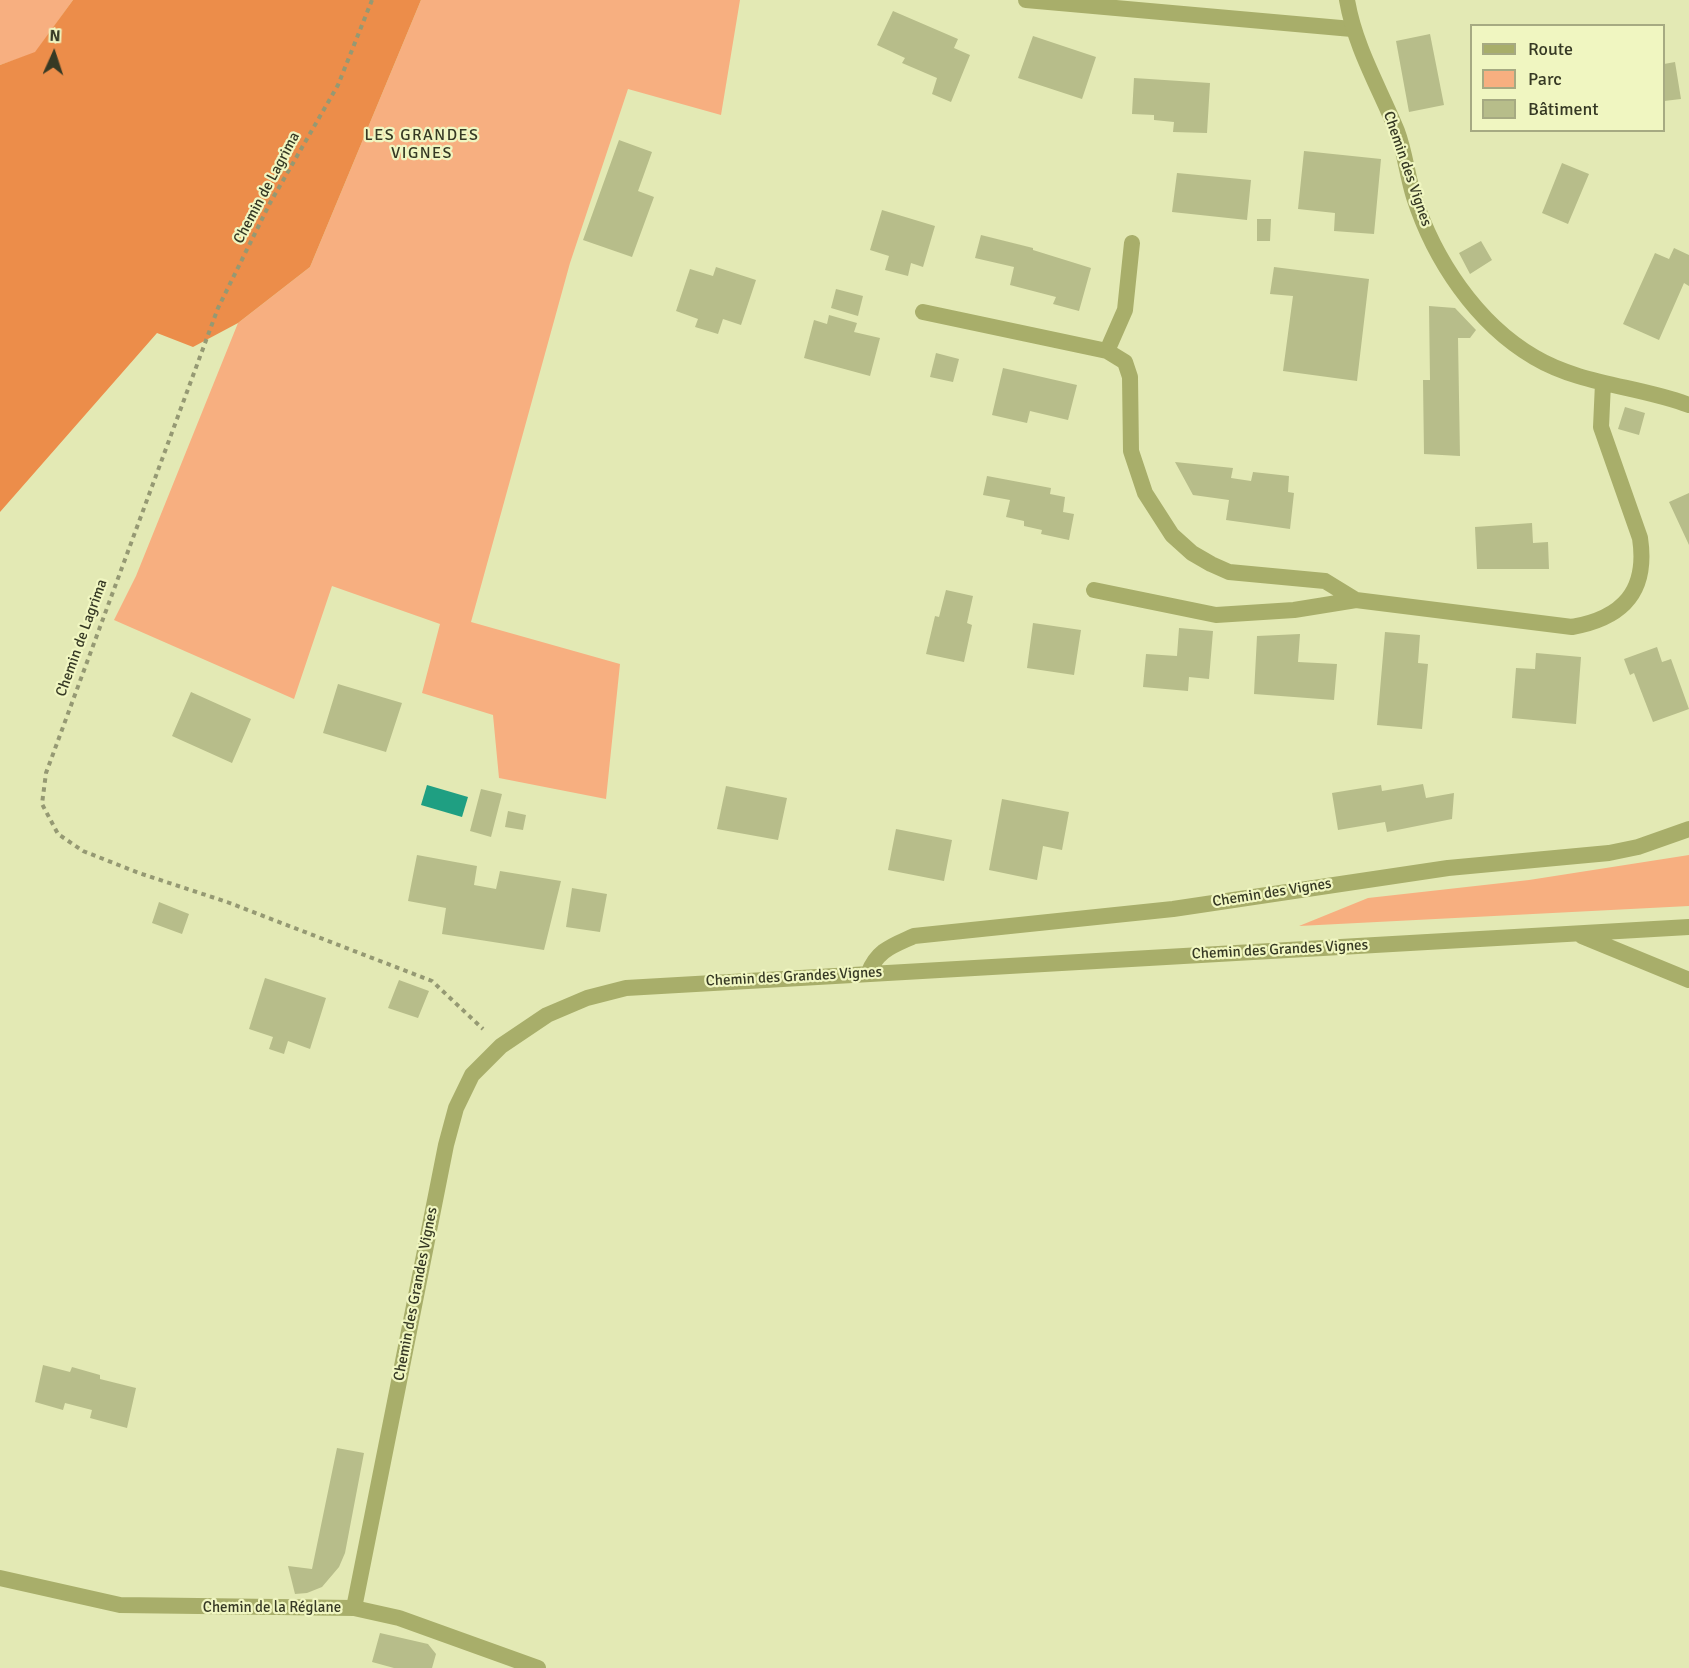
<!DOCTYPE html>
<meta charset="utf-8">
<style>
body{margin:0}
#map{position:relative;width:1689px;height:1668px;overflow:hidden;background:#e3e9b4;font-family:Signika,sans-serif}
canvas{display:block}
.legend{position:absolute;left:1470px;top:24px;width:195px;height:108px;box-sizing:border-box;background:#f0f6c1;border:2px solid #a6aa82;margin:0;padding:8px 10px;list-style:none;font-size:18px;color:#363924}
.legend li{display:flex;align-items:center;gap:12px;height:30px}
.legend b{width:30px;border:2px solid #a6aa82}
.north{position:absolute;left:24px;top:24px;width:60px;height:60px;-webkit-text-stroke:4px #f0f6c1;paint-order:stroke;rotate:3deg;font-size:16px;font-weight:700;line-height:24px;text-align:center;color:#363924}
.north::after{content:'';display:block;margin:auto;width:21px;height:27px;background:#363924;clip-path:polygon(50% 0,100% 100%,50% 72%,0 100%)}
</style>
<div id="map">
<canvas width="1689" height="1668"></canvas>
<ul class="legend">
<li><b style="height:8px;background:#a8ae6a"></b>Route</li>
<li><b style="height:16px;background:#f7af80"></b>Parc</li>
<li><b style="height:16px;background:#b7bd8a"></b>Bâtiment</li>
</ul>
<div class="north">N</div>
</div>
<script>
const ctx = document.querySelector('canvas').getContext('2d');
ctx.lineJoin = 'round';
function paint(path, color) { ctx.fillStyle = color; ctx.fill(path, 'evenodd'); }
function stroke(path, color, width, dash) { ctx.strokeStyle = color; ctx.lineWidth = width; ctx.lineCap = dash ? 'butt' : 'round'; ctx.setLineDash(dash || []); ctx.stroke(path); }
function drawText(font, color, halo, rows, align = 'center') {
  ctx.font = font + ' Signika,sans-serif'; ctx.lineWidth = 4.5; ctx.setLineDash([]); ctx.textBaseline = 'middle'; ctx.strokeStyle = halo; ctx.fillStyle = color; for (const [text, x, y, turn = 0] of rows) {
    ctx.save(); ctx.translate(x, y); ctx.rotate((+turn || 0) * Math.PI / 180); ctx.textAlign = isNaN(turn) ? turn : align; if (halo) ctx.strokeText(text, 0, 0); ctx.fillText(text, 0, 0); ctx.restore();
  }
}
paint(new Path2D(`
 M0,0h73l-38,53 -35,12z
 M421,0h319l-19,115 -93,-26 -58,174 -99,359 149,42 -14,135 -107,-21 -6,-63 -71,-22 18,-69 -108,-38 -38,113 -180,-79 22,-44 102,-253 72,-56z
 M1689,855v51l-390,20 69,-28 161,-18z`), '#f7af80');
paint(new Path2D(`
 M73,0h348l-111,267 -72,56 -45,24 -36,-14 -157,179v-447l35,-13z`), '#ec8d4a');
paint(new Path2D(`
 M427,785l41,12 -6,20 -41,-12z`), '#1f9f82');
paint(new Path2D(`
 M893,11l65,28 -4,9 16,7 -19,47 -19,-8 5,-16 -35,-15 3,-5 -28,-13z
 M1430,34l14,71 -35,7 -13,-71z
 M1033,36l63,21 -14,42 -64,-21z
 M1675,62l6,37 -17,2v-37z
 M1134,78l76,5 -3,50 -34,-1 1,-10 -20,-2v-5l-22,-1z
 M619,140l33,12 -14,39 16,6 -22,60 -49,-17z
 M1304,151l77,8 -7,75 -40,-3 1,-18 -37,-4z
 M1562,163l27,11 -21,50 -26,-11z
 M1177,173l74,7 -4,40 -75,-8z
 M882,210l53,16 -12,41 -12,-4 -3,13 -23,-6 4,-14 -19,-6z
 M1257,219h14l-1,22h-13z
 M981,235l52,13v2l58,18 -12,43 -26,-7 3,-7 -46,-12 4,-18 -39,-9z
 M1481,241l11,19 -22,14 -11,-21z
 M1674,248l15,7v31l-5,-3 -25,57 -36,-16 32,-71 14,6z
 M716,267l40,13 -15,45 -18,-6 -5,15 -23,-7 3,-8 -22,-8 14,-42 23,7z
 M1274,267l95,12 -12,102 -74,-10 10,-75 -23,-2z
 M836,289l27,7 -5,20 -27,-8z
 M1429,306l26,2 21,22 -6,8h-12l2,118 -36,-2 -1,-74h7z
 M829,315l28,8 -3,9 26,6 -10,38 -66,-18 10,-38 13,4z
 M936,353l23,6 -6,23 -23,-5z
 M1003,368l74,17 -9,35 -38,-9 -3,12 -35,-8z
 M1625,407l20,6 -6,22 -21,-6z
 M1175,462l58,6 -2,10 20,3 2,-9 36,4 -1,16 6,1 -4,36 -64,-9 3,-20 -36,-5z
 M987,476l64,12 -1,6 15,3 -2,15 11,2 -5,26 -28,-6 1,-4 -18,-4v-5l-18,-4 4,-17 -27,-5z
 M1689,493v52l-20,-43z
 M1532,523l1,20 15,-1 1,27h-72l-2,-42z
 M946,590l27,6 -6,27 5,2 -8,37 -38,-8 9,-38 4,1z
 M1033,623l48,7 -7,45 -47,-7z
 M1179,628l34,3 -4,48 -20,-2 -1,14 -45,-4 3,-33 31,2z
 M1385,632l35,3 -2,28 10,1 -6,65 -45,-4z
 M1300,634l-2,28 39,2 -3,36 -80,-6 3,-58z
 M1657,647l5,15 9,-3 18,50 -36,13 -19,-49 -4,2 -6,-16z
 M1536,653l45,4 -5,67 -64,-6 4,-50 19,1z
 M338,684l64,19 -16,49 -63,-19z
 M191,692l60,27 -19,44 -60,-27z
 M1423,784l3,14 28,-5 -2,26 -65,13 -2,-10 -47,8 -6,-37 49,-8 1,6z
 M726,786l61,12 -9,42 -61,-11z
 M481,789l21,5 -11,43 -21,-6z
 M1002,799l67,13 -7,38 -19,-4 -6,34 -48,-10z
 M508,811l18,4 -3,15 -18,-3z
 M896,829l56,11 -8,41 -56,-11z
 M417,855l60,11 -3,19 22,4 4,-18 61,10 -17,69 -102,-16 4,-26 -38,-7z
 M572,888l35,6 -7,38 -34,-5z
 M159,902l30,12 -7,20 -30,-11z
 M265,978l61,20 -16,51 -22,-8 -4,13 -15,-5 4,-12 -24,-8z
 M399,980l30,11 -11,27 -30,-10z
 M43,1365l27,7 2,-5 28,8v4l36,9 -9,40 -37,-10 2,-8 -27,-7 -2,7 -28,-8z
 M337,1448l27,5 -19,100 -6,14 -17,20 -15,6 -12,1 -7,-28 24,3z
 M380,1633l48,11 8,10 -4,14h-38l-22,-6z`), '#b7bd8a');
stroke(new Path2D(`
 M372,0l-34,85 -68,118 -52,105 -172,465 -4,31 16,30 25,17 56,22 88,29 205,79 51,48`), '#959973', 4, [4.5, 4.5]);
stroke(new Path2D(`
 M1026,0l326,29`), '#a8ae6a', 16);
stroke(new Path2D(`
 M1347,0c8,47 32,87 50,131 8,21 10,44 17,66 20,62 62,126 120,160 47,28 105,29 155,48
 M923,312l184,39 18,11 5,15 1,74 14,42 27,42 20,18 19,11 18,8 96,9 31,19 216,27c51,-9 76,-36 68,-89l-39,-111 2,-44
 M1107,351l18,-41 7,-67
 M1094,590l122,25 78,-5 62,-10
 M1582,936l107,44
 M868,974c9,-24 24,-28 46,-38l259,-27 275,-41 161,-15 29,-6 51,-18
 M0,1578l120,27 234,3 45,10 139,50
 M354,1608l92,-463 10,-37 16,-33 29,-29 46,-31 40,-17 39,-10 1063,-61`), '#a8ae6a', 16);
drawText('15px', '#363924', '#f0f6c1', [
 ["Chemin des Vignes",1407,169,71],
 ["Chemin de Lagrima",267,188,-62],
 ["Chemin de Lagrima",82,638,-70],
 ["Chemin des Vignes",1272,893,-9],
 ["Chemin des Grandes Vignes",1280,950,-3],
 ["Chemin des Grandes Vignes",794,977,-3],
 ["Chemin des Grandes Vignes",416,1294,-79],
 ["Chemin de la Réglane",272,1608]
]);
ctx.letterSpacing = '1.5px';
drawText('16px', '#363924', '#f0f6c1', [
 ["LES GRANDES",422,136],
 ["VIGNES",422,154]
]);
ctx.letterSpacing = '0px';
</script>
